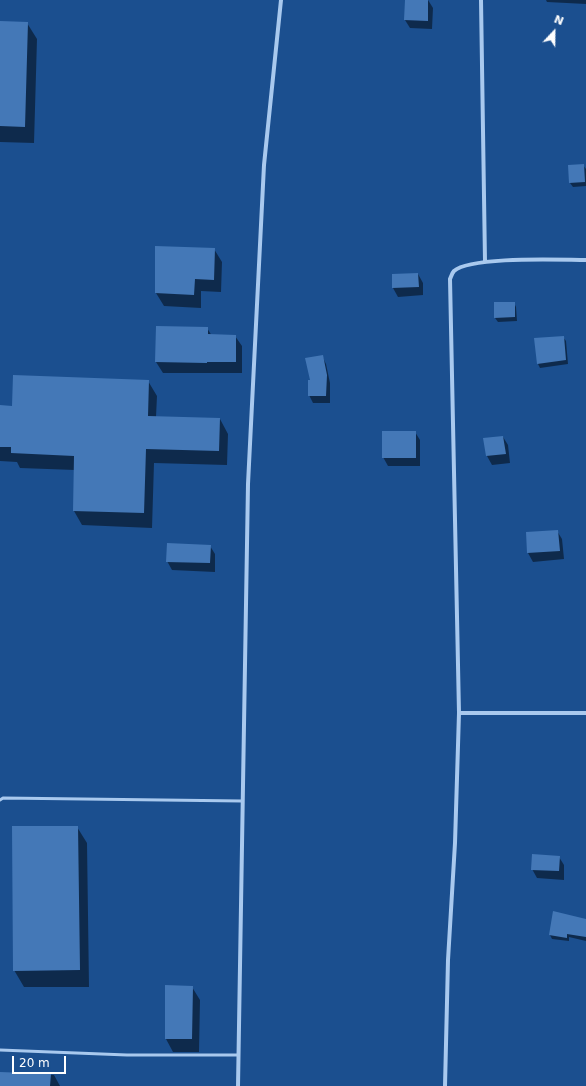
<!DOCTYPE html>
<style>
body{margin:0}
#map{position:relative;width:586px;height:1086px;overflow:hidden;background:#1b4f8f;font-family:"DejaVu Sans",sans-serif}
canvas{display:block}
.north{position:absolute;left:534px;top:12px;width:40px;height:40px;-webkit-text-stroke:3px #1b4f8f;paint-order:stroke;rotate:22deg;font-size:11px;font-weight:700;line-height:16px;text-align:center;color:#fff}
.north::after{content:'';display:block;margin:auto;width:14px;height:18px;background:#fff;clip-path:polygon(50% 0,100% 100%,50% 72%,0 100%)}
.scale{position:absolute;left:12px;top:1056px;width:54px;height:18px;box-sizing:border-box;border:2px solid #fff;border-top:0;padding-left:5px;font-size:12px;line-height:14px;white-space:nowrap;color:#fff;-webkit-text-stroke:3px #1b4f8f;paint-order:stroke}
</style>
<div id="map">
<canvas width="586" height="1086"></canvas>
<div class="north">N</div>
<div class="scale">20 m</div>
</div>
<script>
const ctx = document.querySelector('canvas').getContext('2d');
ctx.lineJoin = 'round';
function paint(path, color) { ctx.fillStyle = color; ctx.fill(path, 'evenodd'); }
function stroke(path, color, width, dash) { ctx.strokeStyle = color; ctx.lineWidth = width; ctx.lineCap = dash ? 'butt' : 'round'; ctx.setLineDash(dash || []); ctx.stroke(path); }
paint(new Path2D(`
 M406,0h22l5,8 -1,21 -22,-1 -5,-8z
 M546,0h40v4l-39,-2z
 M0,22l27,1 10,16 -3,104 -34,-1z
 M583,165l3,4v17l-13,1 -3,-4z
 M214,249l8,13 -1,30 -20,-1v17l-37,-2 -8,-13z
 M418,274l5,9v12l-25,2 -5,-9v-13z
 M514,303l2,4 1,14 -19,1 -3,-4z
 M157,327l50,1 5,8h23l7,10v27h-79l-7,-11z
 M563,337l3,4 2,23 -28,4 -2,-4z
 M322,356l4,8 4,19v20h-17l-4,-8 2,-14z
 M148,381l9,15 -1,21 64,2 8,15 -1,31 -73,-2 -2,65 -70,-3 -8,-14 1,-41 -55,-2 -3,-6 -17,-1v-55l13,1z
 M415,432l5,8v26h-32l-5,-9z
 M503,437l5,8 2,18 -18,2 -5,-9 -3,-17z
 M557,531l5,8 2,20 -31,3 -5,-9z
 M210,546l5,8v18l-43,-2 -5,-9z
 M77,827l10,16 2,144h-65l-10,-17z
 M559,857l5,8v15l-27,-2 -5,-9z
 M586,920v21l-17,-4v4l-17,-2 -2,-4z
 M192,987l8,13 -1,52h-26l-7,-13z
 M0,1073l54,2 6,11h-60z`), '#0007');
paint(new Path2D(`
 M405,0h23v21l-24,-1z
 M0,21l28,1 -3,105 -25,-1z
 M584,164l1,18 -16,1 -1,-18z
 M155,246l60,2 -1,32 -19,-1 -1,16 -39,-2z
 M418,273l1,14 -27,1v-14z
 M494,302h21v15l-21,1z
 M156,326l52,1v7l28,1v27h-29v1l-52,-1z
 M564,336l2,24 -29,4 -3,-26z
 M323,355l4,20 -1,21h-18v-16h2l-5,-22z
 M13,375l136,5 -1,36 72,2 -1,33 -73,-2 -2,64 -71,-2 1,-55 -63,-3v-6h-11v-42l12,1z
 M382,431h34v27h-34z
 M503,436l3,18 -20,2 -3,-18z
 M558,530l2,21 -33,2 -1,-21z
 M167,543l44,2 -1,18 -44,-1z
 M12,826h66l2,144 -67,1z
 M532,854l28,2 -1,15 -28,-1z
 M553,911l33,8v18l-19,-3v4l-18,-3z
 M165,985l28,1 -1,53h-27z
 M0,1072l51,2 -1,12h-50z`), '#4478b7');
stroke(new Path2D(`
 M0,800l3,-2 239,3
 M0,1050l127,5h111`), '#a9c9ee', 3);
stroke(new Path2D(`
 M481,0l4,261
 M459,713h127
 M238,1086l10,-602 16,-319 17,-165
 M445,1086l3,-126 7,-117 4,-130 -9,-434c1,-2 2,-6 4,-8 17,-15 106,-11 132,-11`), '#a9c9ee', 4);
</script>
